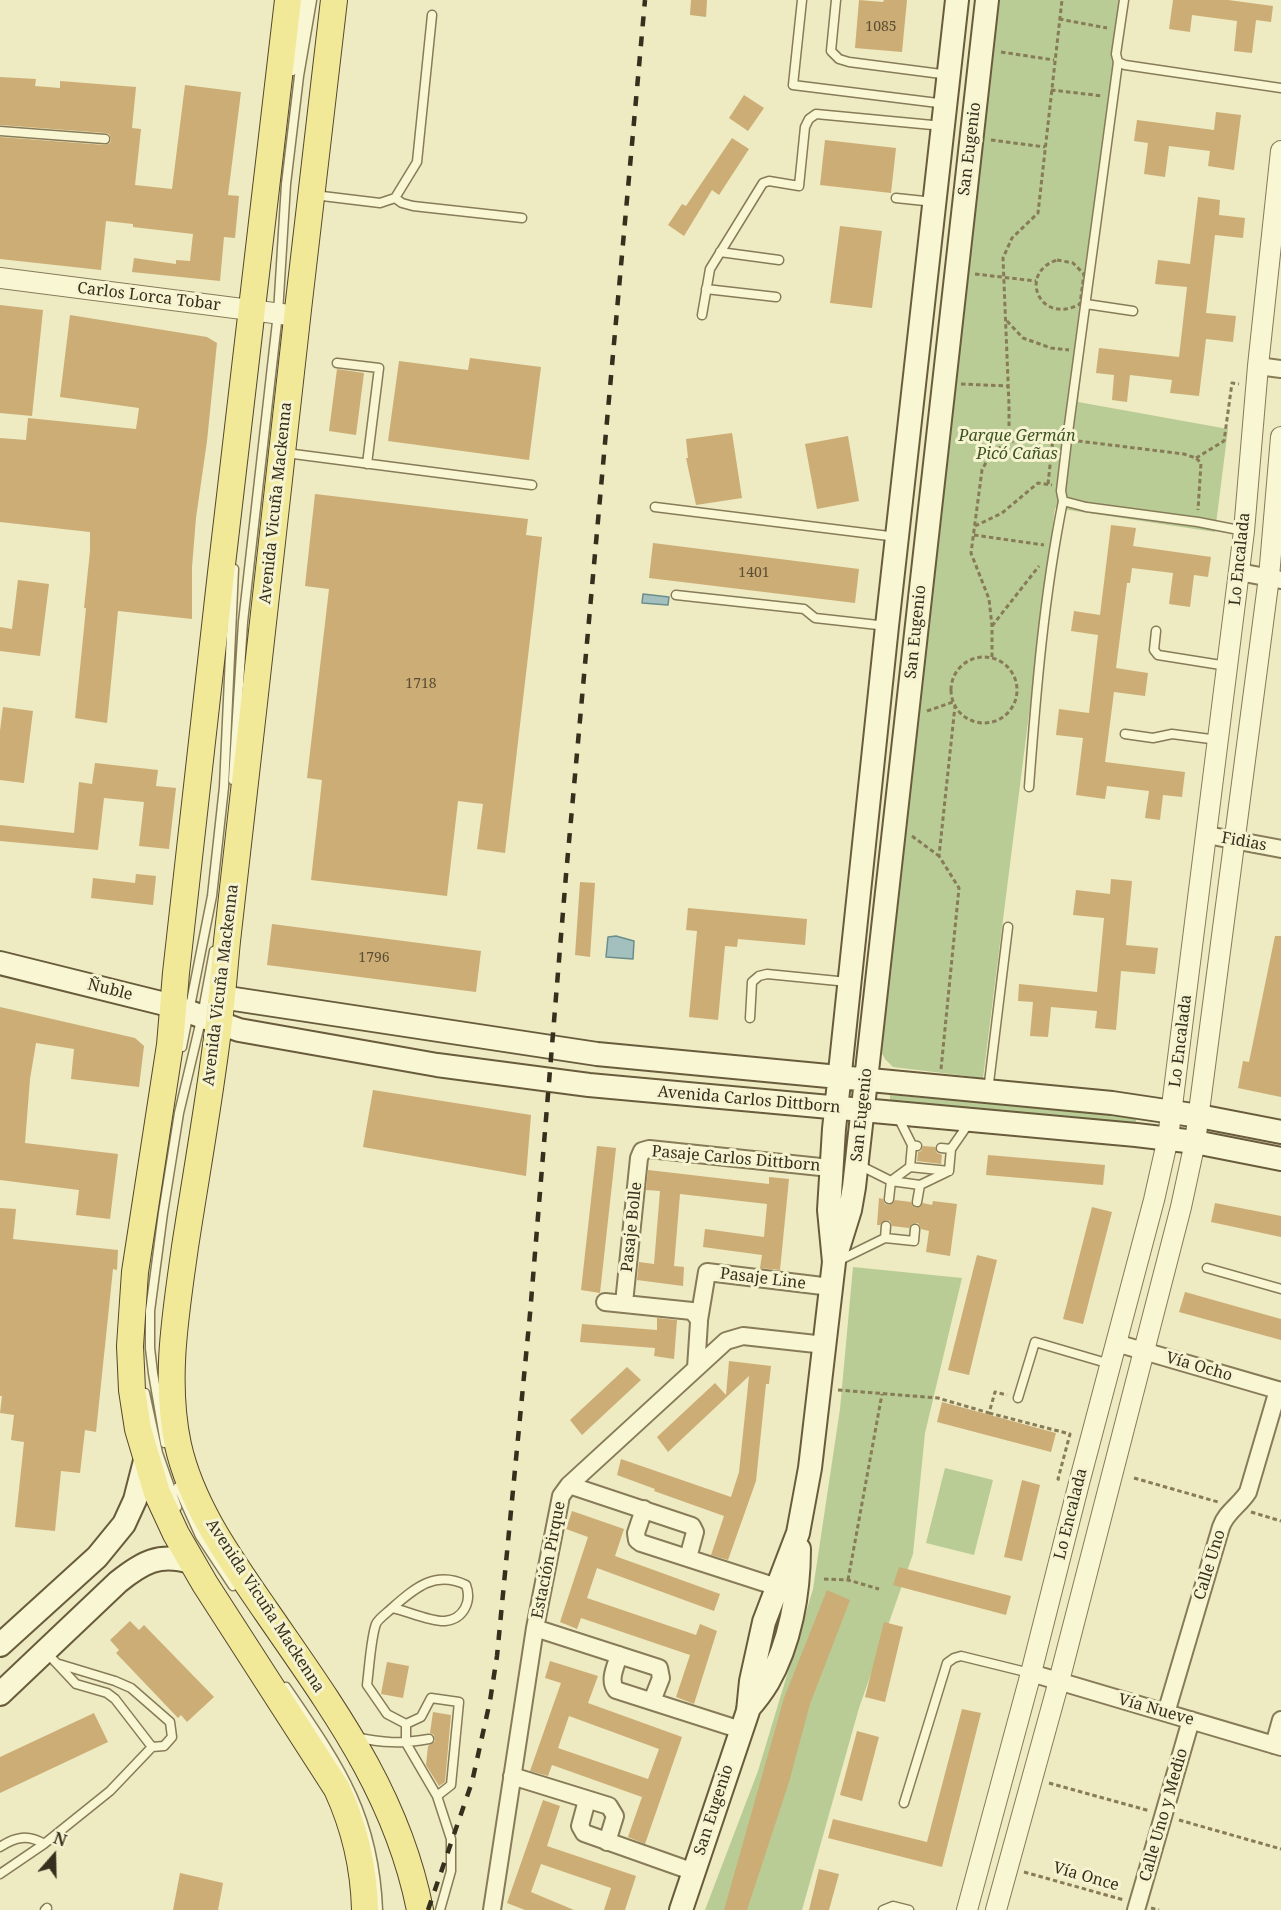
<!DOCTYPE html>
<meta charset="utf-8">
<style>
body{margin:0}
#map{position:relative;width:1281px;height:1910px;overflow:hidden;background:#eeeac1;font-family:"Noto Serif",serif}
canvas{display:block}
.north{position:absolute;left:24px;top:1826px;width:60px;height:60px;-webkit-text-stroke:4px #f5f3d0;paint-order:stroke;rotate:20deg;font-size:16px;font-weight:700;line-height:24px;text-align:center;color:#362f1d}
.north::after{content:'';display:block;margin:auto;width:21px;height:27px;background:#362f1d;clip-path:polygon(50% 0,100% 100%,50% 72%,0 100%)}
</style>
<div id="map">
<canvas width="1281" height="1910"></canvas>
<div class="north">N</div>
</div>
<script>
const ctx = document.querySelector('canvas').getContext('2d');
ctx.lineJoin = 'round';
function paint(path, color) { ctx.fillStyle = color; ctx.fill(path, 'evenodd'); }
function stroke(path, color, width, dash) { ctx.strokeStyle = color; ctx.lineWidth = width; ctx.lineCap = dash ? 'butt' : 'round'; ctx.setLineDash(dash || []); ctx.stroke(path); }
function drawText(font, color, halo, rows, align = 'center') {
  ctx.font = font + ' "Noto Serif",serif'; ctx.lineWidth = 6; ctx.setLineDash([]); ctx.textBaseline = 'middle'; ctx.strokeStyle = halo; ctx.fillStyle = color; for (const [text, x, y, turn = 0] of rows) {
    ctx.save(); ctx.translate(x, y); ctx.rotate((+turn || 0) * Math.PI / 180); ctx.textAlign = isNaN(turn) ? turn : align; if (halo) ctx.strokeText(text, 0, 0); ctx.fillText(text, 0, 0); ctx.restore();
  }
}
paint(new Path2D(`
 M995,0h126l-43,402 150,27 -13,103 -160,-24 -72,570 -90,-11 -8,-8 -9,-17z
 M890,1095l246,22v7l-246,-23z
 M853,1267l109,11 -37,155 -12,121 -54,154 -57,202h-97l53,-139 55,-182 27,-180z
 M945,1468l48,12 -19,75 -48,-12z`), '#b9cc95');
const water = new Path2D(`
 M643,594l26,3 -1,8 -26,-2z
 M616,936l18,5 -1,18 -27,-2 2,-20z`);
paint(water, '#a3c0be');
stroke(water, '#6b8e8d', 1.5);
paint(new Path2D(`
 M691,0h16l-1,17 -16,-2z
 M859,0l24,2 1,-2h23l-5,52 -47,-4z
 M1173,0h55l45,6 -2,16 -15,-2 -4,33 -18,-2 3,-30 -45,-6 -2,17 -21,-3z
 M0,77l36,2 -1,7 25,2v-7l76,6 -4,41 9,1 -6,56 37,4 13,-104 56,7 -13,103 11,1 -4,42 -11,-1 -4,44 -88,-9 2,-14 42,6v-4l14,1 3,-27 -60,-7v-3l-27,-3 -5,49 -101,-11v-122l105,8 5,-2 1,-4 -2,-5 -4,-1 -105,-8z
 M744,95l20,13 -16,23 -19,-13z
 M1216,112l25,3 -7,55 -26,-4 2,-15 -41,-5 -4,31 -21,-3 4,-31 -14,-2 3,-21 77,10z
 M732,138l17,11 -30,46 -7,-5 -28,46 -16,-11 14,-21 4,2z
 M825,140l71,8 -5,45 -71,-8z
 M1198,197l22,3 -1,15 26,3 -2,20 -28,-3 -9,78 30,3 -3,26 -27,-3 -7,57 -29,-3 2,-13 -42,-5 -3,27 -15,-2 2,-25 -18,-2 3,-25 80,9 8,-70 -32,-3 3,-24 32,4z
 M840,226l42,5 -10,77 -42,-5z
 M0,305l43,5 -11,106 -32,-3z
 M70,315l137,22 10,6 -10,98 -11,77 -4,49v52l-74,-8 -11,112 -32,-5 11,-110h-2l6,-57v-19l-90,-10v-84l26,2 2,-22 108,11 3,-21 -79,-11z
 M470,358l71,9 -12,93 -141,-19 11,-80 69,9z
 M337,369l27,4 -8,62 -27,-4z
 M732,433l10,65 -46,7 -10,-47h2l-2,-19z
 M848,436l11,65 -42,8 -12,-65z
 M315,494l213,25 -2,16 16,2 -37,316 -28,-4 6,-45 -25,-3 -11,95 -136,-16 11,-100 -15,-2 22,-189 -24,-3z
 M1111,525l25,3 -3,18 78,11 -3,20 -14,-2 -4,32 -21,-3 4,-31 -41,-5 -2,15h-3l-11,85 32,5 -3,23 -31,-4 -9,70 80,10 -3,25 -19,-2 -3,25 -15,-2 4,-27 -42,-5 -2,13 -29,-4 7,-57 -27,-3 3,-26 30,4 9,-78 -27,-4 3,-20 26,4z
 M653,543l206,26 -4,34 -206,-25z
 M18,580l31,4 -9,72 -40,-5v-24l12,2z
 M3,707l30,4 -9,72 -24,-3v-49z
 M95,763l63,7 -2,16 20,2 -7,61 -30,-3 5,-44 -40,-4 -6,52 -98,-9v-16l74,8 5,-51 13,2z
 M136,874l20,2 -3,29 -62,-7 2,-20 42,5z
 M1111,879l21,2 -6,64 32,3 -3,26 -34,-3 -5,59 -21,-2 2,-17 -46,-4 -3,30 -18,-1 3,-34 -15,-1 1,-17 78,8 7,-74 -31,-3 3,-25 34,4z
 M580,882l15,1 -5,74 -15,-2z
 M688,908l119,11 -2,26 -67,-6 -1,8 -12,-1 -7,74 -29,-3 8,-86 -11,-1z
 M272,924l209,27 -5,41 -209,-27z
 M1275,936h6v161l-43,-9 5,-27 6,1z
 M0,1007l135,31 9,8 -5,41 -68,-8 3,-30 -38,-6 -6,36 -5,64 93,11 -8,65 -34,-4 3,-25 -79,-10z
 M373,1090l158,25 -5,61 -163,-29z
 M597,1146l19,2 -16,145 -19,-3z
 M923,1146l12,1 2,6 5,2 -1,9 -24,-3 1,-9 3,-1z
 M988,1155l117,10 -2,20 -117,-10z
 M648,1170l121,14v-7l20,2 -9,91 -20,-2 2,-13 -59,-8 2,-18 59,8 3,-33 -87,-10 -6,72 10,1 -1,19 -46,-6 2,-18 15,2 6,-73 -14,-1z
 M879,1198l4,1 2,5 4,1 6,-5 16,2 2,4 3,2 7,-5 9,2 1,-4 24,3 -7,52 -24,-4 3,-21 -8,-2 -3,-6 -6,1 -3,4 -17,-2 -2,-5 -4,-1 -6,5h-3z
 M1215,1203l66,13v21l-70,-15z
 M1092,1207l20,5 -29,112 -20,-5z
 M0,1208l16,1 -3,30 105,11 -1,20 -4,-1 -17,163 -11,-2 -5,43 -19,-2 -6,60 -40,-4 9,-85 -13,-2 3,-25 -14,-2 2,-17h-2z
 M977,1255l20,5 -28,115 -21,-5z
 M1185,1292l96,27v21l-102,-28z
 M657,1318l20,2 -3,39 -20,-3 1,-8 -75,-6 2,-18 75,6z
 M729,1361l42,5 -2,18h-3l-10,97 -28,79 -17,-5 13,-39 -70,-25 1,-2 -38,-14 4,-16 110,38 8,-25 10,-96 -81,76 -11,-15 58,-54 11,12z
 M627,1367l14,13 -59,55 -12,-15z
 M942,1402l114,31 -5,19 -114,-30z
 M1022,1480l18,5 -18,76 -18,-4z
 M572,1511l52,18 -9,27 105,38 -6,17 -117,-43 -10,30 109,37 4,-11 17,7 -23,73 -18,-7 14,-42 -109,-37 -4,11 -17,-7 28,-85 -22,-8z
 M899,1567l112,29 -5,19 -113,-30z
 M827,1590l23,10 -40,104 -21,78 -42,128h-23l60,-212z
 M130,1621l9,9 5,-5 70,72 -27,25 -6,-7 -3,3 -62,-65 3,-3 -9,-10z
 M884,1622l19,5 -18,75 -20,-5z
 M550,1661l48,15 -10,27 94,34 -37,107 -17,-7 14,-40 -90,-32 -4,11 -18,-5 31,-88 -16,-5zM569,1716l90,33 -11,30 -90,-31z
 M387,1662l22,4 -6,32 -22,-4z
 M962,1709l19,4 -39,154 -114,-29 5,-19 94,23z
 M433,1712l18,3 -6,67 -6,4 -13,-21 2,-19 7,-5 -1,-6 -4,-2z
 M94,1713l14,29 -108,51v-36z
 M857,1731l22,6 -17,64 -22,-6z
 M543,1800l17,6 -13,40 89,30 -11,34h-21l7,-22 -70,-24 -10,28 43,18h-49l-18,-7z
 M819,1869l20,5 -10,36h-20z
 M180,1873l43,10 -5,27h-45z`), '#ccad76');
const service = new Path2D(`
 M802,0l-9,85 153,19
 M836,0l-5,51 8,8 10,3 100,13
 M1124,0l-8,54 2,8 -51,378 -6,51 2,10 23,6 112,15 46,9
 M1118,62l7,3 156,23
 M292,71l12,-71
 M0,131l105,8
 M314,195l66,8 15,-5 22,-36 15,-147
 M395,198l7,5 11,3 109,12
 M896,198l38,4
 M720,252l59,8
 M706,289l70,8
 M1086,304l47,7
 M702,315l8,-46 53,-86 6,-2 30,5 6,-59 4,-8 7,-5 127,12
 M337,363l42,5 -12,96
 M286,453l246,32
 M655,507l242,30
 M676,595l128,14 11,9 72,8
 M1156,631l-2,19 4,5 69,11
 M1125,734l28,4 19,-4 46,6
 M233,780l10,-158 35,-309 8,-129 13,-108 13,-76
 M1029,787c7,-95 15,-192 34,-286
 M750,1018l2,-36 7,-6 8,-2 81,8
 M182,1047l30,-151 12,-109 10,-218
 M988,1091l20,-164
 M898,1117l14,28
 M917,1146l-5,-1 -2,22 39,4 2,-22 -10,-1
 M951,1149l18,-26
 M857,1164l34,17 19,-14
 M920,1185l27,-13
 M889,1199l2,-18 29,4 -3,17
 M886,1226l-1,12 29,3 1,-12
 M840,1260l45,-22
 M1207,1268l74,21
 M145,1393l13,60 19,54
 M1018,1398l17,-56 75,22
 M165,1443l-12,-70 -3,-25v-37l13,-98 16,-100 23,-97 12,-65
 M178,1487l22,49 33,50
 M393,1608c14,3 38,14 52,13 19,-2 27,-20 21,-36 -31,-15 -51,3 -74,23 -5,5 -14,11 -16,16 -5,13 -7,46 -9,61l20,29 19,10v19l31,53 14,43v32l-11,39
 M46,1652l30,32 31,9 8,6 37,48
 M286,1687c53,78 88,126 92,223
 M406,1724l15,-7 10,-19 28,4 -8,83 -14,11
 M355,1737c28,6 46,7 74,2
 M904,1803l43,-140 7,-5 7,-2 69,17
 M0,1847c15,-10 28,-13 44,-3
 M0,1874l44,-30 66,-53 42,-44 12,-1 8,-9 -2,-15 -39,-34 -16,-7 -56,-17
 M45,1910l2,-2
 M883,1910l10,-4 16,4`);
const minor = new Path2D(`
 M1258,366l23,3
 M1239,572l42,8
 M1207,835l74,14
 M605,1302l87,9 6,7 1,4 -3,46
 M624,1303l15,-145 3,-7 7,-2 181,19
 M699,1320l8,-48 124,15
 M1116,1343l165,48
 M569,1485l123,41 3,6 -7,26
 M644,1509l-8,24 1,7 4,3 136,44
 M535,1628l124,40 2,10 -9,23
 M619,1655c-3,11 -11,25 -3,35l125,40
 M1031,1673l250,74
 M1166,1713l55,-186c5,-15 19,-22 27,-35l30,-102
 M1274,1745l7,-25
 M512,1776l97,30 6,10 -8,26
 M587,1800l-7,26 4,7 110,39
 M492,1910l43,-282 26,-132 8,-11 157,-144 17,-5 82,9
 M1136,1910l55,-190`);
const tertiary = new Path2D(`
 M0,278l297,38
 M967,1910l64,-237 48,-190 75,-283 14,-62 76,-607 14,-165 23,-215
 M996,1910l63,-229 122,-474 14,-65 74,-565 12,-140`);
const secondary = new Path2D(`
 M0,963l173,43 66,24 198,35 152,20 547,50 59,7 86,17
 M221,997l376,57 515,49 87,13 82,16
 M836,1255l14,-45 4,-23 133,-1187
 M0,1645l97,-88 27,-33 11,-24 11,-43
 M0,1694l118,-112c25,-20 41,-29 73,-20
 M748,1709c7,-8 14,-17 20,-27 22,-38 31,-89 31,-133
 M681,1910l67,-199 3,-30 13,-59 34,-89 12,-65 24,-206 -5,-52 5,-81 53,-503 70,-626`);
const primary = new Path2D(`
 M288,0l-67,573 -45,400 -6,72 -35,227 -5,74 2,44 6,39 19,64 19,41 29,50 132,205c17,37 27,80 28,121
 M334,0c-28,234 -54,469 -80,703 -9,79 -18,159 -27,238 -3,30 -5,60 -9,89 -9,73 -22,145 -33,217 -9,65 -21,133 -7,198 14,62 53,115 88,166 66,96 131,182 154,299`);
stroke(service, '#877b58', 11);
stroke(minor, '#877b58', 20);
stroke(tertiary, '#877b58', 22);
stroke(secondary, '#695c3c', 26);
stroke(primary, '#54482d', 28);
stroke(new Path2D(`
 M1059,19l48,9
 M1001,52l53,8
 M1051,90l52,6
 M991,140l54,7
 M1057,260l16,3 11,11 -4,30c-40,22 -63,-31 -23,-44z
 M975,274l61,7
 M1007,321l16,17 28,10 18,2
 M961,384l47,2
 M1078,441l106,13 12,4 5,5 -3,47
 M1009,442l25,-6 23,2
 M1196,458l28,-17 8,-58 7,1
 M1048,484l5,-46
 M975,526l27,-13 36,-30 14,2
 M974,535l70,10
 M992,626l47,-60
 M951 690a33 33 0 1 1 66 0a33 33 0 1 1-66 0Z
 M992,657v-31l-3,-27 -18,-46 11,-83 9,-17 18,-11v-37l-6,-147 9,-20 26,-25 24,-213
 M927,711l26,-9
 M912,836l27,20
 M941,1069l18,-181 -20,-32 16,-150
 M838,1390l100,8 51,15 6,-21 12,3
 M989,1413l81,21 -12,45 3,1
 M1134,1478l84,24
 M1251,1512l30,9
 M824,1579l24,1 31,9
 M848,1580l34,-186
 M1049,1783l101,28
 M1179,1820l102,29
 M1024,1872l100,28
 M1151,1908l8,2`), '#877b58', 3, [4.5, 3]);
stroke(service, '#f9f6d4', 8);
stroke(minor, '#f9f6d4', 16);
stroke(tertiary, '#f9f6d4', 20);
stroke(secondary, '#f9f6d4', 22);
stroke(primary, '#f1e998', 26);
stroke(new Path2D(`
 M428,1910l44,-128 18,-81 7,-45 33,-342 36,-439 79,-875`), '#362f1d', 4.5, [10, 10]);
drawText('14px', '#5c4e33', null, [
 ["1085",881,27],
 ["1401",754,573],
 ["1718",421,684],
 ["1796",374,958]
]);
drawText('16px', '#362f1d', '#f5f3d0', [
 ["San Eugenio",970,149,-83],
 ["Carlos Lorca Tobar",149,297,7],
 ["Avenida Vicuña Mackenna",276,503,-84],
 ["Lo Encalada",1240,559,-84],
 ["San Eugenio",916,632,-84],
 ["Fidias",1244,842,10],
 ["Avenida Vicuña Mackenna",221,985,-83],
 ["Ñuble",110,990,14],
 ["Lo Encalada",1181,1041,-83],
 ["Avenida Carlos Dittborn",749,1100,5],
 ["San Eugenio",862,1115,-84],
 ["Pasaje Carlos Dittborn",736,1159,5],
 ["Pasaje Bolle",632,1227,-84],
 ["Pasaje Line",763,1279,7],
 ["Vía Ocho",1199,1367,16],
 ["Lo Encalada",1071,1514,-76],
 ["Estación Pirque",549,1560,-79],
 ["Calle Uno",1210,1565,-73],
 ["Avenida Vicuña Mackenna",265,1606,57],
 ["Vía Nueve",1156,1710,16],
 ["San Eugenio",714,1810,-72],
 ["Calle Uno y Medio",1164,1815,-74],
 ["Vía Once",1086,1877,16]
]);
drawText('italic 16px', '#3d5323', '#f5f3d0', [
 ["Parque Germán",1017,436],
 ["Picó Cañas",1017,454]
]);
</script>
